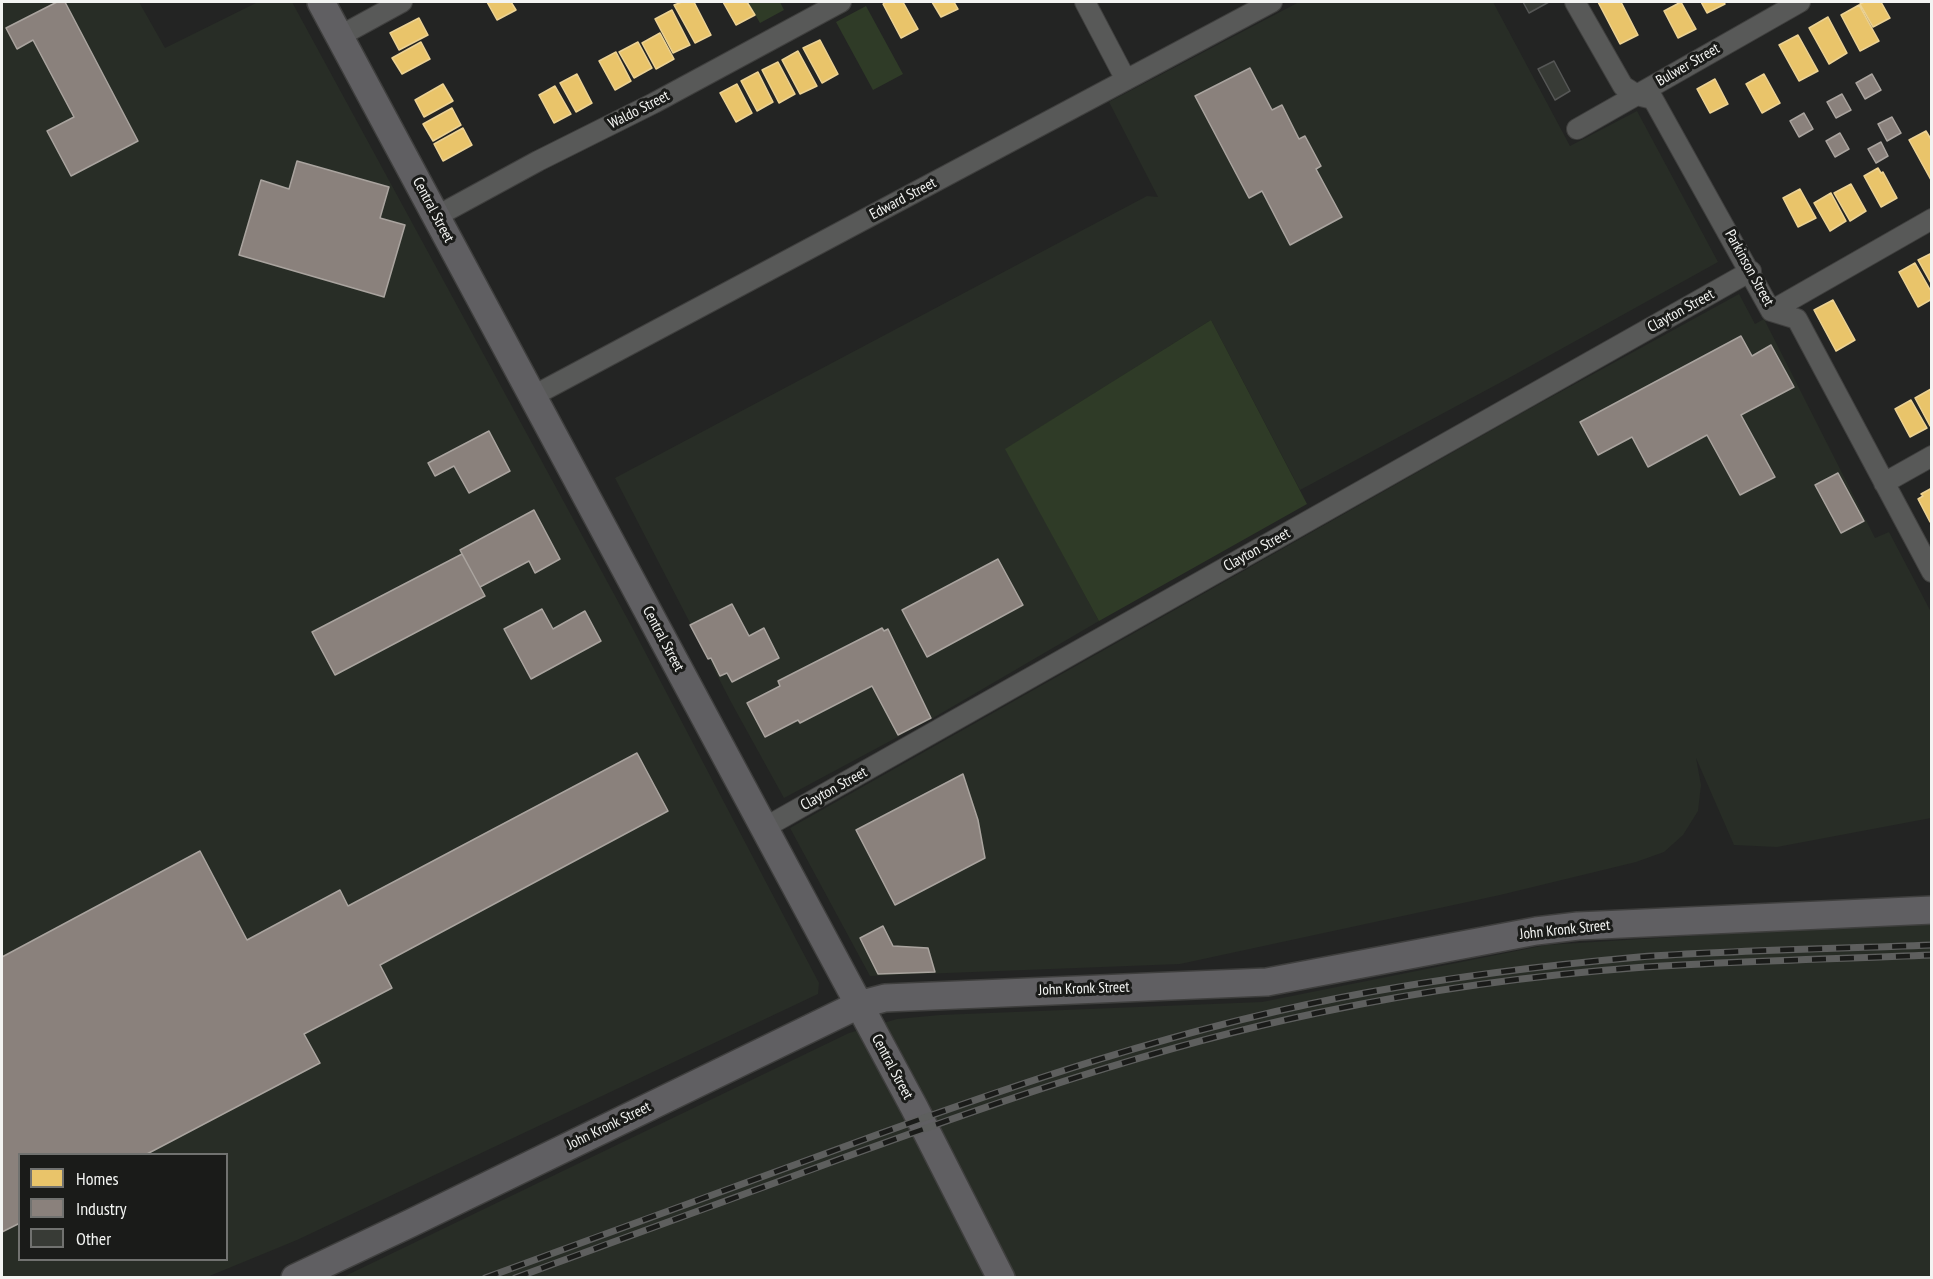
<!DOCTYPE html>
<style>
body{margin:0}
#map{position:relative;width:1933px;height:1279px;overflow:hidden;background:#232423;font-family:"PT Sans Narrow",sans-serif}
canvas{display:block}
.frame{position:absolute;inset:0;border:3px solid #f3f4f2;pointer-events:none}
.legend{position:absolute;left:18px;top:1153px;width:210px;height:108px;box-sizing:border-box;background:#1a1b19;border:2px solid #717270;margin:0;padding:8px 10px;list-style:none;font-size:18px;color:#f3f4f2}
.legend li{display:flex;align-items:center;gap:12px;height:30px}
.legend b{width:30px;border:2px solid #717270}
</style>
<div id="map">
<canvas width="1933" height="1279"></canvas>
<div class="frame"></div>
<ul class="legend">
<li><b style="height:16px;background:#e9c46a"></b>Homes</li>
<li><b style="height:16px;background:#8a817c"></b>Industry</li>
<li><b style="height:16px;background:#383b36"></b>Other</li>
</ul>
</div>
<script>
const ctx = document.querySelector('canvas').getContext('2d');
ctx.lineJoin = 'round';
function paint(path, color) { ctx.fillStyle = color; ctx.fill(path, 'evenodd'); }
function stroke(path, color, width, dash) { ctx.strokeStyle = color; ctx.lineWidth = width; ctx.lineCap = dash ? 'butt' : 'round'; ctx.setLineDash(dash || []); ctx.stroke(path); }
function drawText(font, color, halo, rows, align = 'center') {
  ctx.font = font + ' "PT Sans Narrow",sans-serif'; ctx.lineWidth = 6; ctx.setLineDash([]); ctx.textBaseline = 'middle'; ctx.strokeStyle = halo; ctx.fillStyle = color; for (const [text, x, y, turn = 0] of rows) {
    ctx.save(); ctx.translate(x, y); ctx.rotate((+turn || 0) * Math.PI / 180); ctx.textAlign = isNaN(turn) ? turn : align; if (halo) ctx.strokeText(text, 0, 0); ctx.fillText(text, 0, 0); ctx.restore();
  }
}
paint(new Path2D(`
 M2,2h137l26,46 93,-46h34l341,627 186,354 -1,11 -521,246 -90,37 -205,1zM20,1154h206v106h-206z
 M1299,2h194l77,144 67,-35 81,151 -211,117 -207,111 -89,-170 -205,129 93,172 -166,97 -149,80 -53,-96 -116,-224 532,-282 11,1 -49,-95z
 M1739,294l16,30 9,-5 111,219 14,-6 42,80v206l-154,29 -43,-2 -38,-87 5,27 -3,26 -15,24 -19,17 -28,10 -136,33 -320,69 -310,12 -80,-148 734,-416z
 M1931,921v356l-1590,1 508,-245 48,-14 43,-4 322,-13 284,-57z`), '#282d26');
paint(new Path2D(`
 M748,2h32l4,8 -24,13z
 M866,6l37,68 -30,16 -37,-68z
 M1211,320l96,184 -208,117 -94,-172z`), '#2f3b27');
const homes = new Path2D(`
 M487,2h24l5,8 -19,10z
 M682,2h12l17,33 -16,8 -21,-38z
 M723,2h24l8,13 -19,10z
 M886,2h17l15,27 -17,9 -18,-34z
 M932,2h22l4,7 -17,8z
 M1598,2h23l17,33 -18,9z
 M1681,2l15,27 -18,9 -14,-27z
 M1701,2h23l1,2 -18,9z
 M1864,2h17l9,16 -17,9 -13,-23z
 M1859,5l20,36 -19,10 -19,-36z
 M672,10l18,35 -17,8 -18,-34z
 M1828,17l19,36 -18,11 -20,-36z
 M419,18l9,17 -29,15 -9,-17z
 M660,33l14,26 -18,10 -14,-26z
 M1798,35l20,36 -19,10 -20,-36z
 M820,40l18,34 -16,9 -19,-35z
 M421,42l9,17 -28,15 -10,-16z
 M638,42l14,26 -18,10 -15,-26z
 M798,51l19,35 -17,8 -18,-34z
 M616,52l15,29 -16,9 -16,-29z
 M778,62l17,32 -16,9 -17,-33z
 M758,72l15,30 -16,9 -16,-30z
 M577,74l15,29 -16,9 -16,-29z
 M1764,74l16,29 -18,10 -16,-29z
 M1715,79l13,25 -18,9 -13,-24z
 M443,84l10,17 -29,16 -9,-17z
 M737,84l15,29 -16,9 -16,-29z
 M555,86l16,28 -17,9 -15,-28z
 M452,108l9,17 -28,16 -10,-17z
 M463,128l9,17 -29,16 -9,-17z
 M1926,131l6,10 -1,39 -22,-40z
 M1878,168l3,5 2,-1 14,26 -16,9 -17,-31z
 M1851,184l15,27 -16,10 -16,-28z
 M1800,189l16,29 -18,9 -15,-29z
 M1831,193l15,28 -16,10 -16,-28z
 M1932,253v32l-14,-25z
 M1915,263l17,30v6l-14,8 -19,-35z
 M1833,300l22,40 -19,11 -22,-41z
 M1931,389l1,36 -2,1 -15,-28z
 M1911,400l16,28 -17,9 -15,-28z
 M1932,488v33l-2,1 -12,-23 5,-3 -2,-2z`);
paint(homes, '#e9c46a');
stroke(homes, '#ecd293', 1.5);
const industry = new Path2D(`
 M57,2h8l73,139 -67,35 -24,-45 27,-14 -41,-77 -16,9 -11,-21z
 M1250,68l22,42 10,-5 17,34 6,-3 16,30 -5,3 26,48 -52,28 -28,-54 -13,7 -54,-102z
 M1872,74l9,16 -16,9 -9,-16z
 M1842,94l9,16 -15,8 -9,-16z
 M1804,113l9,16 -14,8 -9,-16z
 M1892,117l9,16 -14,8 -9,-17z
 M1840,133l9,16 -14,8 -9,-16z
 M1881,142l7,14 -12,7 -8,-14z
 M297,161l92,26 -9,31 25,7 -21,72 -145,-42 22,-75 28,9z
 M1741,336l11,20 19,-11 23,42 -53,28 34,62 -35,18 -33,-60 -59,32 -16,-30 -34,18 -18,-33z
 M489,431l21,40 -41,22 -15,-27 -19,10 -7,-13z
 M1838,473l26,48 -23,12 -26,-48z
 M534,510l26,49 -25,14 -6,-12 -49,26 -20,-37z
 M462,554l23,42 -150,79 -23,-43z
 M998,559l25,46 -96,52 -25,-47z
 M732,604l17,32 15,-8 15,30 -47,24 -5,-9 -7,3 -9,-18 -3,1 -18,-34z
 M542,609l11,20 32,-18 16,30 -70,38 -27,-50z
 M882,628l2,3 4,-2 43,89 -33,17 -26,-49 -72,37 -2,-3 -33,17 -18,-34 33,-17 -2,-5z
 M637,753l31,58 -288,154 12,23 -88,46 16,29 -173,91h-127v69l-18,9v-275l198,-106 47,89 93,-50 8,16z
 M963,774l15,46 7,38 -90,47 -39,-75z
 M883,926l10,20 35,2 7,24 -57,2 -18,-36z`);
paint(industry, '#8a817c');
stroke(industry, '#aaa49f', 1.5);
const building = new Path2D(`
 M1523,2h26l-20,11z
 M1554,61l16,30 -15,9 -17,-31z`);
paint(building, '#383b36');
stroke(building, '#565756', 1.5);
const street = new Path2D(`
 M1085,2l41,78
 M1575,2l48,84 14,9 16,4 118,212 26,8 135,253
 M340,36l62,-34
 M1577,129l223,-127
 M437,216l101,-55 116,-58 187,-101
 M1771,311l161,-92
 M533,396l739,-394
 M1884,483l48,-27
 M764,828l987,-557`);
const secondary = new Path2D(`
 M321,2l593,1105 87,171
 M295,1278l116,-55 447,-218 27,-7 382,-16 269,-51 42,-5 354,-16`);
stroke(street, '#3f3f3e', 22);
stroke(secondary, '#3f3f3e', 30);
stroke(street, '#585958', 20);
stroke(secondary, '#605f62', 27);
const rail = new Path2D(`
 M485,1278c117,-43 235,-86 353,-129 174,-64 349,-124 532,-157 89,-16 179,-27 269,-35 97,-7 195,-8 293,-12
 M515,1278c108,-40 217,-79 325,-119 157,-57 314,-112 477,-146 108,-23 218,-38 328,-46 95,-6 191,-8 287,-12`);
stroke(rail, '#5e5f5e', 7);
stroke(rail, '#1a1b19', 4.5, [14]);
drawText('15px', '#f3f4f2', '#1a1b19', [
 ["Bulwer Street",1688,65,-30],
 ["Waldo Street",639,110,-27],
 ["Edward Street",903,199,-28],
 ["Central Street",433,210,62],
 ["Parkinson Street",1749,268,61],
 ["Clayton Street",1681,311,-29],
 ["Clayton Street",1257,550,-29],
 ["Central Street",663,639,62],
 ["Clayton Street",834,789,-29],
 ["John Kronk Street",1565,930,-6],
 ["John Kronk Street",1084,989,-2],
 ["Central Street",892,1067,62],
 ["John Kronk Street",609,1126,-26]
]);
</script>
